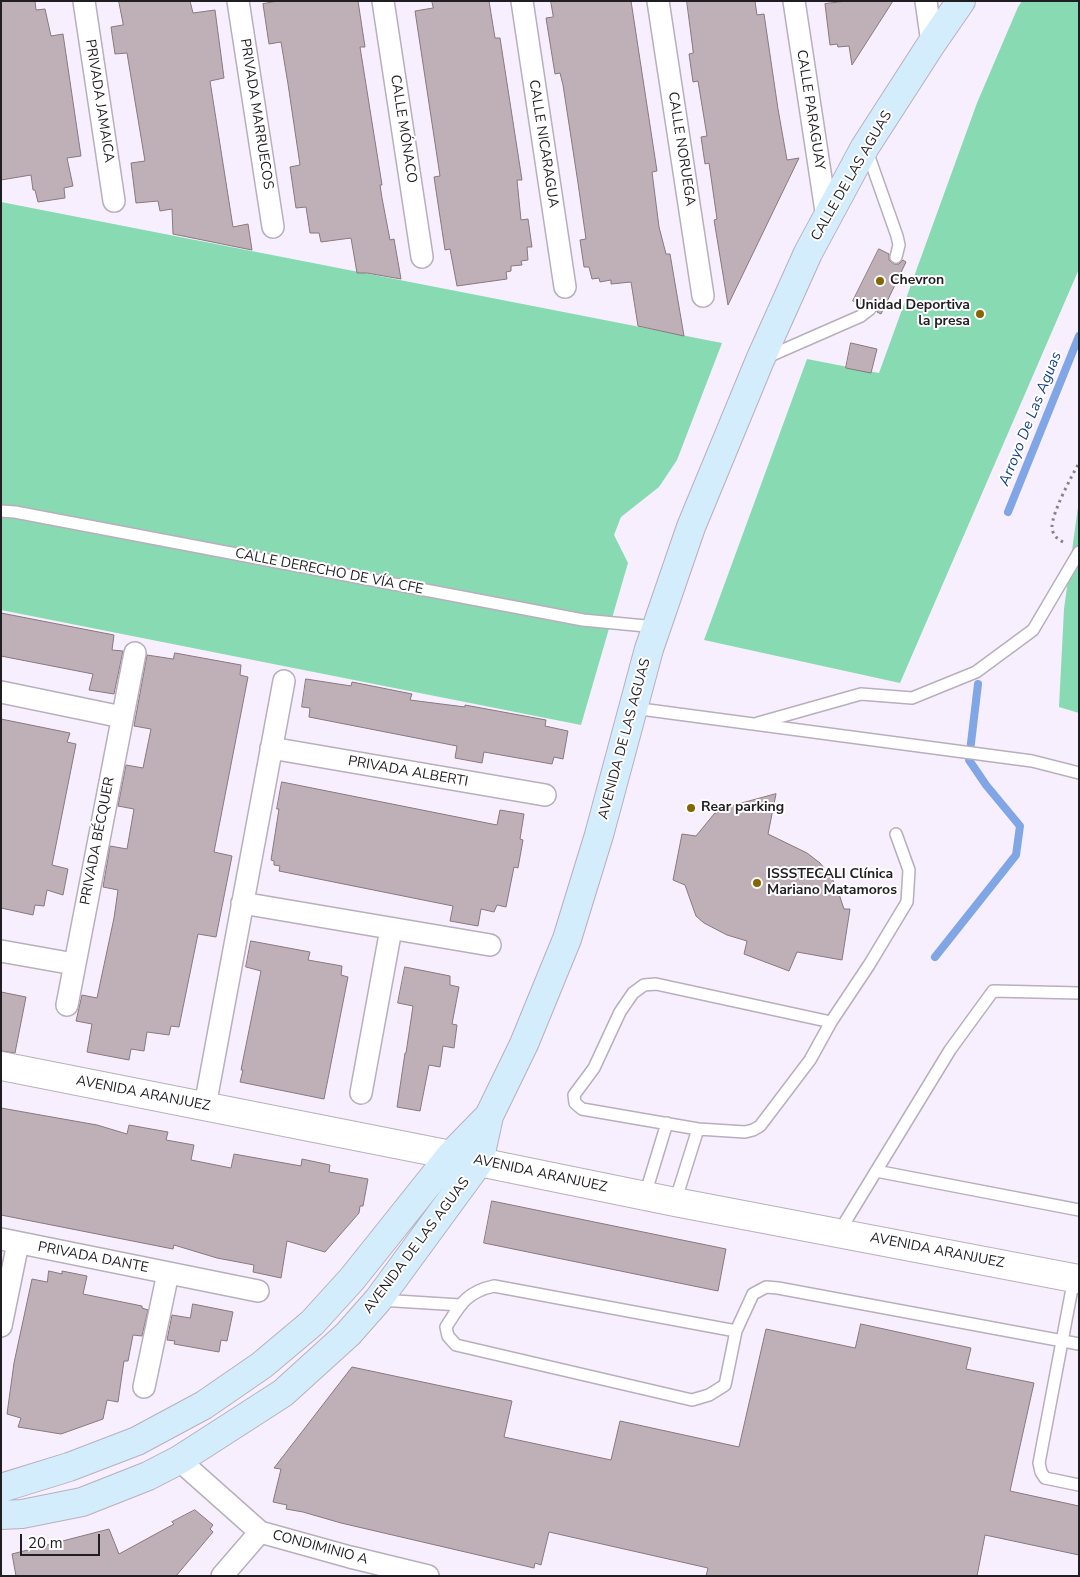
<!DOCTYPE html>
<meta charset="utf-8">
<style>
body{margin:0}
#map{position:relative;width:1080px;height:1577px;overflow:hidden;background:#f8effe;font-family:"Nunito Sans",sans-serif}
canvas{display:block}
.frame{position:absolute;inset:0;border:2px solid #211e23;pointer-events:none}
.scale{position:absolute;left:20px;top:1534px;width:80px;height:22px;box-sizing:border-box;border:2px solid #211e23;border-top:0;padding-left:6px;font-size:15px;line-height:18px;white-space:nowrap;color:#211e23;-webkit-text-stroke:4px #fff;paint-order:stroke}
</style>
<div id="map">
<canvas width="1080" height="1577"></canvas>
<div class="frame"></div>
<div class="scale">20 m</div>
</div>
<script>
const ctx = document.querySelector('canvas').getContext('2d');
ctx.lineJoin = 'round';
function paint(path, color) { ctx.fillStyle = color; ctx.fill(path, 'evenodd'); }
function stroke(path, color, width, dash) { ctx.strokeStyle = color; ctx.lineWidth = width; ctx.lineCap = dash ? 'butt' : 'round'; ctx.setLineDash(dash || []); ctx.stroke(path); }
function drawText(font, color, halo, rows, align = 'center') {
  ctx.font = font + ' "Nunito Sans",sans-serif'; ctx.lineWidth = 4; ctx.setLineDash([]); ctx.textBaseline = 'middle'; ctx.strokeStyle = halo; ctx.fillStyle = color; for (const [text, x, y, turn = 0] of rows) {
    ctx.save(); ctx.translate(x, y); ctx.rotate((+turn || 0) * Math.PI / 180); ctx.textAlign = isNaN(turn) ? turn : align; if (halo) ctx.strokeText(text, 0, 0); ctx.fillText(text, 0, 0); ctx.restore();
  }
}
paint(new Path2D(`
 M1022,1h57v268l-179,414 -196,-43 103,-281 72,14 98,-270 41,-96z
 M1,202l721,141 -45,117 -18,27 -38,30 -7,18 14,28 -47,162 -580,-115z
 M1078,507h1v206l-20,-6 5,-98z`), '#87dab1');
stroke(new Path2D(`
 M1008,512l71,-176
 M935,957l81,-102 4,-29 -34,-41 -17,-25 9,-76`), '#80a6e6', 8);
const building = new Path2D(`
 M1,1h34l1,9 9,-1 6,27 12,-2 18,122 -14,2 6,28 -9,2 1,10 -27,4 -3,-12h-2l-2,-15 -30,5z
 M119,1h71l3,12 22,-3 9,68 -14,3 23,146 15,-3 4,26 -79,-16 -1,-25 -12,2 -2,-10 -22,2 -5,-40 14,-2 -18,-108 -12,1 -4,-27 12,-2z
 M279,1h79l7,46h-5l22,138h-2l2,13 8,42 4,-1 7,40 -34,-6h-10l-6,-35 -30,4 -2,-9h-9l-4,-26 -10,1 -6,-41 10,-2 -12,-81 -7,-42 -12,2 -6,-40z
 M432,1h57l6,37h5l22,142h-5l4,40 7,-1 4,28h-5l1,13 -7,1 1,4 -11,1v5l-5,1 1,7 -50,7 -7,-37 -5,1 -11,-73 6,-1 -25,-165 18,-3z
 M551,1h80l26,170 -5,1 7,55 7,27h4l14,82 -46,-10 -7,-44 -20,2v-4l-11,2 -1,-4 -7,1 -3,-12h-5l-4,-27 6,-1 -8,-56 -15,-98 -3,-12 -5,1 -9,-56 7,-1z
 M687,1h68l2,14 7,-1 14,95 9,51 12,-2 -71,147 -14,-85 3,-1 -8,-56 -4,1 -4,-27 6,-1 -9,-55 -5,1 -4,-28 4,-1z
 M847,1h46l-41,64 -3,-19 -11,1 -1,-3 -7,1 -5,-41z
 M879,249l10,5v6l5,4h5l4,-4 3,2 -25,52 -4,-2v-4l-4,-6h-5l-5,3 -10,-4z
 M851,343l26,6 -6,24 -25,-5z
 M1,613l113,22 -2,15 11,1 -9,43 -25,-4 4,-16 -92,-18z
 M175,653l66,12 -1,10 8,2 -34,175 18,4 -16,81 -18,-3 -19,93 -8,-1 -2,9 -22,-3 -3,19 -13,-2 -2,11 -42,-8 5,-28 -16,-3 6,-26 15,3 17,-80 4,-28 -15,-3 7,-41 17,3 7,-40 -16,-3 8,-41 17,3 8,-39 -17,-3 13,-71 26,4z
 M306,679l45,7 1,-4 60,12 -2,6 55,7v-2l81,15 -1,6 23,5 -5,28 -9,-2 -2,7 -68,-12 -2,11 -27,-5 2,-12 -148,-29 1,-9 -8,-1z
 M1,719l69,14 -3,9 9,2 -24,121 16,4 -5,26 -16,-5 -3,16 -9,-1 -2,10 -32,-7z
 M282,782l215,43 3,-15 24,4 -4,25 3,1 -5,28 -4,-1 -8,40 -9,-2 -3,7 -13,-3 -3,17 -28,-5 3,-15 -174,-35 1,-5 -6,-1v-4l-3,-1 8,-51h-2z
 M776,794l-8,40 39,19 13,10 10,12 7,13 7,21h6l-8,51 -45,-8 -8,19 -45,-17 3,-13 -20,-6 -23,-12 -8,-7 -11,-31 -12,-5 9,-46 14,2 18,-22 24,-10z
 M251,941l59,11 -2,8 34,6 -1,9 7,2 -24,122 -84,-17 3,-12h-2l20,-99 -15,-4z
 M405,967l45,9v9l9,2 -7,37 5,1 -3,23 -11,-2 -3,21 -11,-2 -9,46 -23,-4 8,-54h1l7,-47 -15,-3z
 M1,992l25,5 -11,56 -14,-2z
 M1,1108l96,17 30,9 2,-9 39,7 -2,8 28,5 -3,15 40,8 3,-14 67,12 1,-7 28,6 -1,7 39,7 -5,27h-3l-1,7 -34,39 -38,-11 -6,37 -28,-6 1,-7 -37,-7 -43,-13 -1,4 -172,-34z
 M492,1201l234,48 -8,42 -234,-48z
 M49,1271l13,3v-3l25,5 -4,18 59,12v2l6,2 -6,26 -9,-1 -5,26h-4l-6,41 -11,-2 -4,19 -42,15 -43,-7 3,-9 -14,-4 7,-51 18,-84 15,3z
 M193,1304l40,8 -6,29 -6,-1 -2,12 -45,-8 1,-3 -8,-1 5,-25 18,3z
 M861,1324l110,24 -5,21 68,14 -24,108 69,15v49l-94,-20 -8,41h-271l2,-8 -159,-36 -8,33 -6,-2 -1,5 -193,-45 -38,-11 -17,-3 1,-4 -14,-3 8,-33 -7,-1 78,-101 160,34 -8,36 107,23 9,-39 119,26 27,-118 89,19z
 M195,1510l18,15 -3,4 3,3 -37,44h-160l-4,-22 97,-25 10,25 55,-30 -2,-2z`);
paint(building, '#bfafb6');
stroke(building, '#88787f', 1);
const service = new Path2D(`
 M867,151l30,85 2,9 -3,12
 M765,358l96,-42 9,-7
 M1,511l14,1 568,108 73,7
 M633,708l399,53 47,12
 M758,723l103,-29 51,4 64,-26 57,-42 46,-78
 M656,984l175,38 -21,38 -50,66 -7,4 -8,2 -47,-3 -116,-20 -7,-6 -1,-8 20,-27 26,-56 13,-19 11,-8z
 M831,1022l38,-57 38,-63 2,-32 -13,-36
 M876,1171l203,39
 M645,1195l22,-72
 M675,1202l23,-73
 M839,1232l111,-182 43,-59 86,2
 M1074,1278l-35,185 2,9 4,6 34,7
 M380,1300l80,5
 M736,1331l-242,-45c-28,6 -34,19 -48,41l2,9 8,9 236,55 17,-5 16,-10 11,-54 17,-37 13,-7 12,1 301,56`);
const minor = new Path2D(`
 M84,1l30,200
 M238,1l35,226
 M383,1l39,256
 M522,1l43,286
 M658,1l45,295
 M794,1l33,217
 M926,1l6,42
 M1,692l121,25
 M271,748l274,47
 M242,903l248,42
 M1,951l73,13
 M67,1005l68,-352
 M361,1093l30,-164
 M205,1106l79,-425
 M1,1239l257,52
 M1,1326l17,-83
 M144,1387l24,-114
 M179,1460l81,72 90,25 78,19
 M222,1576l38,-44`);
const tertiary = new Path2D(`
 M1,1066l450,89 28,7 196,40 404,77`);
const secondary = new Path2D(`
 M1,1488l68,-21 68,-26 67,-36 58,-40 50,-42 40,-44 99,-124 38,-39
 M1,1515l21,-1 60,-12 66,-26 31,-16 104,-67 65,-59 30,-34 101,-138 10,-46 35,-72 43,-105 32,-104 50,-186 42,-122 69,-167 48,-107 57,-106 67,-104 29,-42`);
stroke(service, '#b8afbd', 14);
stroke(minor, '#b8afbd', 24);
stroke(tertiary, '#b8afbd', 30);
stroke(secondary, '#b8afbd', 30);
stroke(new Path2D(`
 M1063,542c-6,-3 -11,-8 -11,-15 0,-14 19,-50 27,-64`), '#88828c', 3, [2.5, 4]);
stroke(service, '#fff', 11);
stroke(minor, '#fff', 21);
stroke(tertiary, '#fff', 28);
stroke(secondary, '#d4edfd', 28);
for (const [x, y, r, color] of [
 [880,281,5,"#856500"],
 [980,314,5,"#856500"],
 [691,808,5,"#856500"],
 [757,883,5,"#856500"]
]) { const dot = new Path2D(); dot.arc(x, y, r, 0, 2 * Math.PI); ctx.fillStyle = color; ctx.fill(dot); stroke(dot, '#fff', 2); }
drawText('14px', '#211e23', '#fff', [
 ["PRIVADA JAMAICA",99,101,81],
 ["CALLE PARAGUAY",810,110,81],
 ["PRIVADA MARRUECOS",256,114,81],
 ["CALLE MÓNACO",403,129,81],
 ["CALLE NICARAGUA",543,144,81],
 ["CALLE NORUEGA",681,149,81],
 ["CALLE DE LAS AGUAS",852,176,-60],
 ["CALLE DERECHO DE VÍA CFE",329,572,11],
 ["AVENIDA DE LAS AGUAS",625,739,-75],
 ["PRIVADA ALBERTI",408,772,10],
 ["PRIVADA BÉCQUER",98,841,-79],
 ["AVENIDA ARANJUEZ",143,1094,11],
 ["AVENIDA ARANJUEZ",540,1174,12],
 ["AVENIDA DE LAS AGUAS",417,1246,-53],
 ["AVENIDA ARANJUEZ",937,1251,11],
 ["PRIVADA DANTE",93,1258,11],
 ["CONDIMINIO A",320,1548,15]
]);
drawText('bold 14px', '#211e23', '#fff', [
 ["Chevron",890,281],
 ["Unidad Deportiva",970,306,"right"],
 ["la presa",970,322,"right"],
 ["Rear parking",701,808],
 ["ISSSTECALI Clínica",767,875],
 ["Mariano Matamoros",767,891]
], 'left');
drawText('italic 15px', '#14408a', '#fff', [
 ["Arroyo De Las Aguas",1031,419,-68]
]);
</script>
